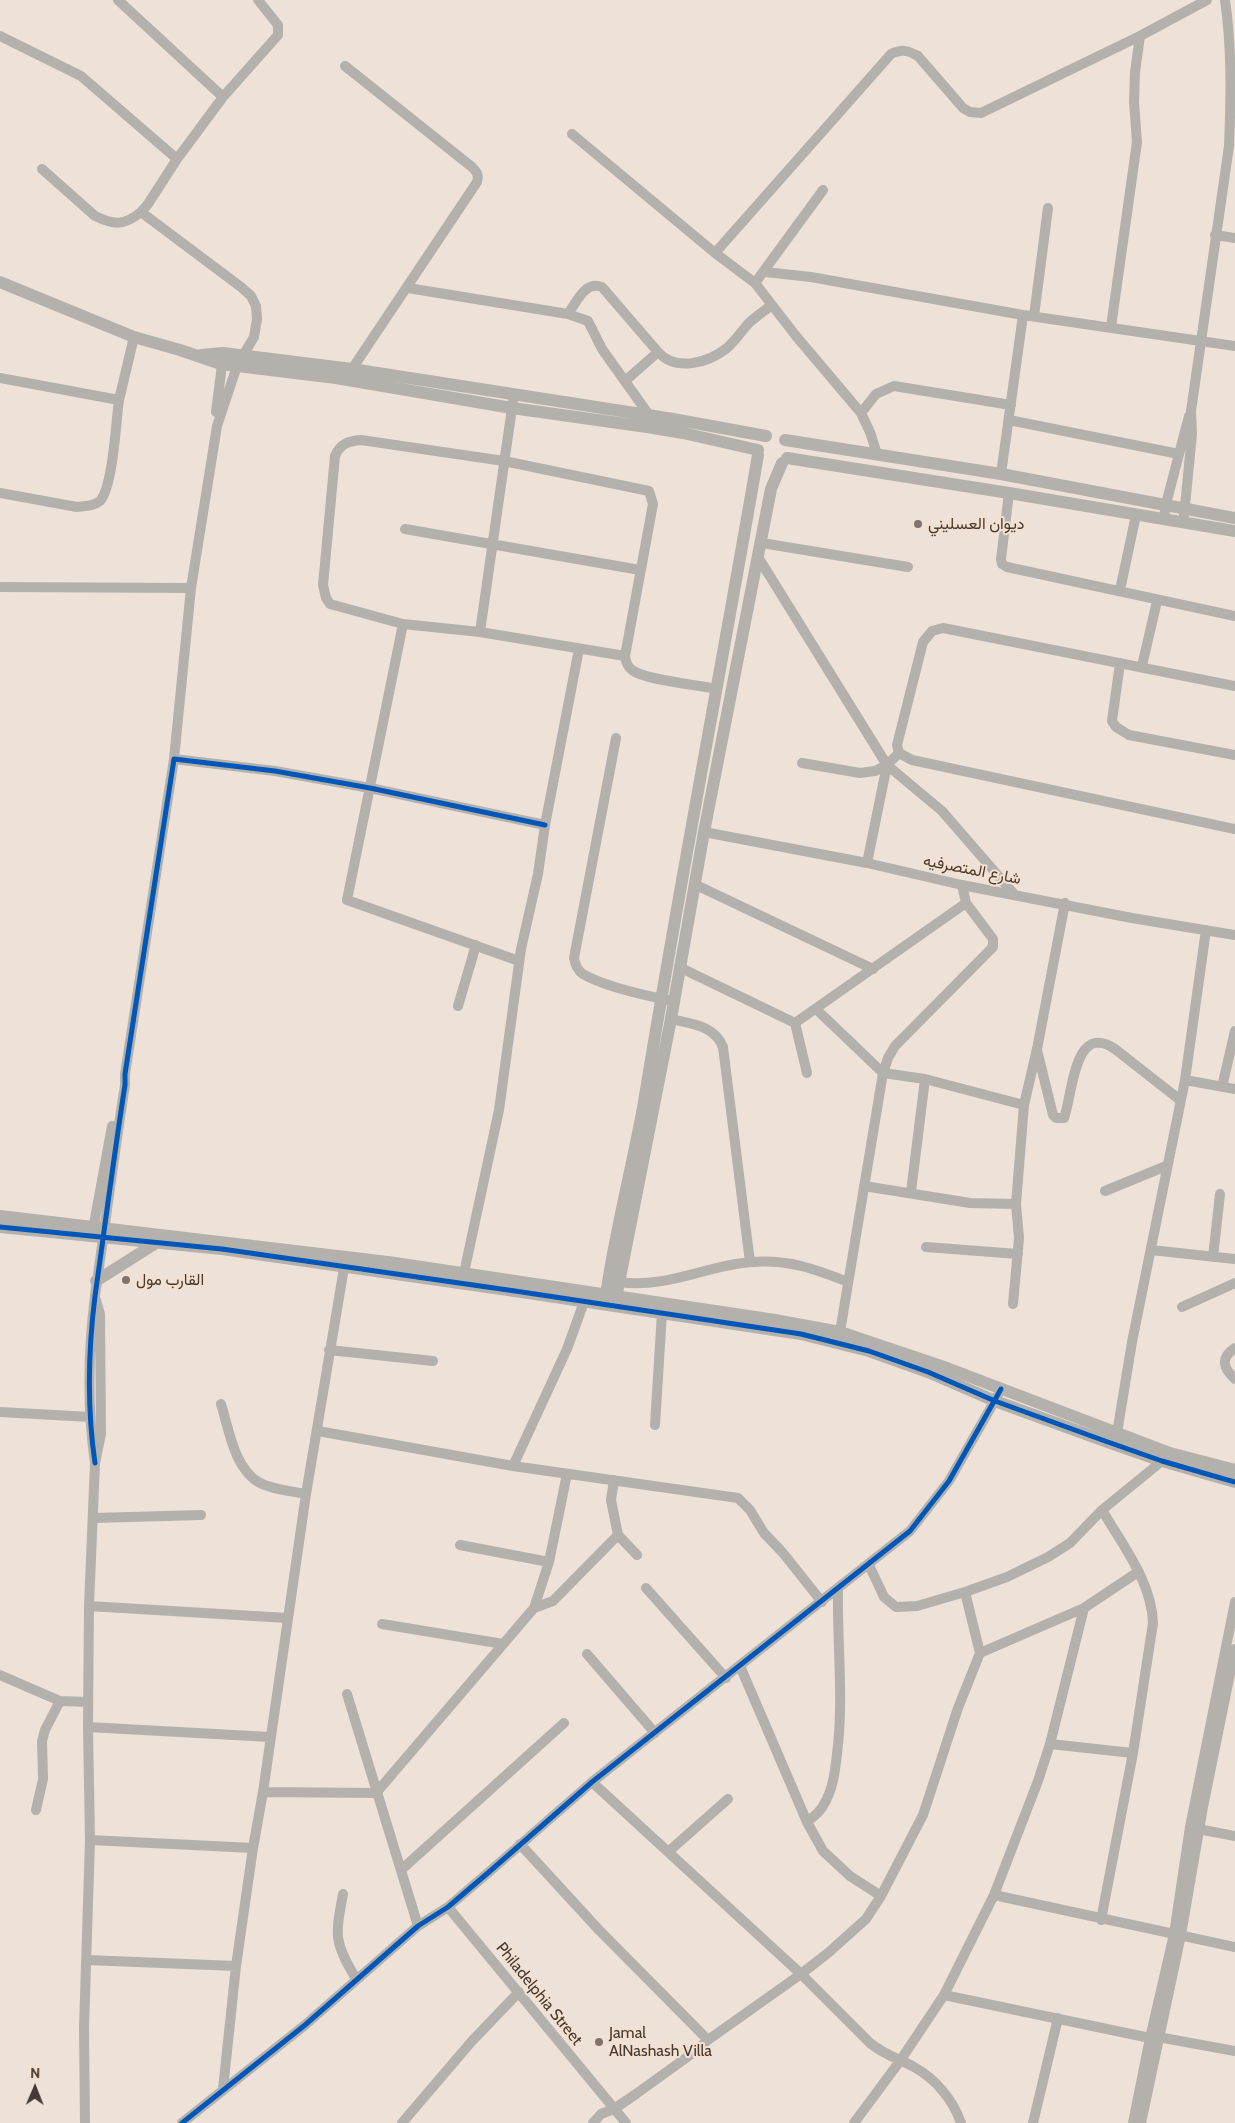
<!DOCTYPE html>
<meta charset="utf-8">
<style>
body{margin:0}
#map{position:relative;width:1235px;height:2123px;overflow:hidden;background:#ede1d8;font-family:Cabin,sans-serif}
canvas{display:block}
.north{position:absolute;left:10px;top:2063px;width:50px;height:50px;-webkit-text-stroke:4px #f5e0d0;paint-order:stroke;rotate:1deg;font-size:14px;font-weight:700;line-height:20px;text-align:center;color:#423a33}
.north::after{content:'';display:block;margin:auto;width:18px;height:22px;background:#423a33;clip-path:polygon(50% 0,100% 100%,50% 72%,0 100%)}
</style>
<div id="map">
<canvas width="1235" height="2123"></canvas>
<div class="north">N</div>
</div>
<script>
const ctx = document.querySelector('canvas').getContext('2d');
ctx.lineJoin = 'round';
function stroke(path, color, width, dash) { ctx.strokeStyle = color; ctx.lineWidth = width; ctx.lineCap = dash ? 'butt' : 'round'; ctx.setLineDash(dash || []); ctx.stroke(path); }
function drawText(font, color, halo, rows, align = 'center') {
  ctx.font = font + ' Cabin,Vazirmatn,sans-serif'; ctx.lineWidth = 4; ctx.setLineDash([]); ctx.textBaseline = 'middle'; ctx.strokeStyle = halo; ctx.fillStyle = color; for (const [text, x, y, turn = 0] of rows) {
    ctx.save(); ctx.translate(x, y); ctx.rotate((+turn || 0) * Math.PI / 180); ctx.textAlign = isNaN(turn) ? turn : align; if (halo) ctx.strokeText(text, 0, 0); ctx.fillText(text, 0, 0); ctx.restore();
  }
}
stroke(new Path2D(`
 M118,0l105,97 -46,62 -29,45 -7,8
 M0,36l81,40 96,83
 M345,66l127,101c5,5 7,8 5,15l-125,187
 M223,97l55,-62v-10l-20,-25
 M572,134l143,119 40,30 68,-93
 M42,169l53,47c19,9 29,10 46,-4l100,75 10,9 5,10 1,13 -3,18 -17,29 -20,60 -26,162 -17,171
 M1215,235l20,3
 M715,253l176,-199c11,-5 16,-4 27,2l45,52 7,4 11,1 159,-77
 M765,272l46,5 212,38 212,31
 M755,283l41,53 65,77 9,19 7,22
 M408,288l160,26 20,7 14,28 47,66
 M568,314c8,-11 17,-34 34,-27l56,65 -33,29
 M1034,316l14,-108
 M1111,327l26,-185 -3,-40 1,-30 5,-36 67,-36
 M658,352c18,20 50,11 69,-4 8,-7 14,-16 21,-24 7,-7 16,-13 24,-19
 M0,378l119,22 15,-63
 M216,412l7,-55
 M861,413l15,-19 18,-8 117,19
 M1009,420l170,34
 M1001,474l22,-159
 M0,493l77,14c8,-1 17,-1 23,-6 13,-14 16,-80 19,-101
 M1009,493l-8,66 1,5 5,3 228,49
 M1184,516l8,-82 -1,-23 38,-265c2,-48 3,-98 -4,-146
 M1164,518l2,-14 23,-88
 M405,529l235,41
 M762,543l146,24
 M758,557l129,208 55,46 72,83
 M0,587l191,1
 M1120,590l16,-75
 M403,624l-56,276 172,61
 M480,632l33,-231
 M625,656l-145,-24 -77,-8 -73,-20 -4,-6 -3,-13 12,-129c5,-12 13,-15 26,-16l143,21 145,30 4,13 -28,152c1,6 2,10 7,14 12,10 67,15 85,19
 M1120,663l-8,58 4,6 13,8 106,20
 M1142,666l15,-65
 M616,738l-42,220c1,6 3,12 9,16 22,13 60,21 85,26
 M899,753l13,7 323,69
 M802,763l58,10 15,-2 12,-6
 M704,832l163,31 95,22 170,33 103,17
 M867,863l20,-98 12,-12 -2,-8 26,-103 9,-11 11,-3 292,58
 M694,884l179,85
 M679,967l116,56 12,50
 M458,1006l18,-61
 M816,1009l67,64 42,6 99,26
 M671,1019c21,5 43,6 52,28l27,215
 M795,1023l171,-120
 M1037,1050l16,65 3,3h8c9,-25 10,-97 51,-69l65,51
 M1185,1080l50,9
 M1222,1087l13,-56
 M864,1186l106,17 46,1 3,34 -6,66
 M1105,1191l61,-25
 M911,1192l14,-113
 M1016,1204l8,-99 13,-56 28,-146
 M92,1235l20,-109
 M926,1247l92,7
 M1151,1250l84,9
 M1213,1257l7,-63
 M464,1273l35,-163 22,-161 17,-75 7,-49 34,-176
 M620,1282c46,7 87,-17 132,-20 36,-3 63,7 96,20
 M1182,1307l53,-24
 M840,1332l43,-259 5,-15 7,-12 98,-99v-8l-27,-36 -4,-18
 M1235,1348c-15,10 -12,20 0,31
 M329,1350l104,11
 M221,1404c8,25 13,65 39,79 14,7 31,8 46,11
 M0,1412l90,5
 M655,1425l7,-112
 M318,1431l195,35 225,32 12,12 14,23 19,20 39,49
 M1117,1433l15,-91 53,-262 21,-150
 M95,1463c-8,-55 -7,-111 0,-167 10,-70 19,-141 30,-211v-11l49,-315 101,12 95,17 175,37
 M513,1466l54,-117 17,-47
 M614,1480l-3,20 7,35 19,20
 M94,1518l107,-3
 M460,1545l89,17
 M869,1565l15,32 12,10 21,-1 48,-14 42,-15 41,-20 22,-14 32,-33 60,-49
 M646,1588l80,90
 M89,1606l198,12
 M534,1608l19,-7 65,-66
 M382,1624l121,20
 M980,1653l104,-45 54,-36
 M587,1654l68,79
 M740,1666l67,156 16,29 27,25 31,20
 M0,1675l60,26 28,1
 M347,1694l71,232
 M88,1727l182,10
 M1050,1744l83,9
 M592,1782l209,192 69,69c16,13 28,15 44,24 22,12 39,33 47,56
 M263,1792l113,1 158,-185 15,-46 18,-88
 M36,1810l7,-31 -1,-38 3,-11 15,-29
 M807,1822c6,-5 12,-9 16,-16 10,-16 12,-34 14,-52 7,-55 0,-110 1,-165
 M1193,1828l42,8
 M90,1840l163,8
 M520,1844l79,86 109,110
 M668,1852l60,-53
 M401,1870l163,-147
 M343,1894c-8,43 -9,47 13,85
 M994,1895l241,52
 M448,1907l178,216
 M1101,1920l32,-167 20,-130c-1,-41 -31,-79 -51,-113
 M87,1960l149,6
 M944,1995l206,43 8,-1 77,14
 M223,2089l13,-123 17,-118 10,-56 43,-298 38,-226
 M85,2123l-1,-95 6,-188 -2,-113 1,-121 6,-143 6,-29 -1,-120 -4,-14
 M182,2123l123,-98 113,-99 30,-19 41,-35 103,-90 318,-251 39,-50 49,-86
 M402,2123l70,-82 47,-49
 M593,2123l8,-9 13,-5 22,-15 54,-39 18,-15 93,-66 27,-21 38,-34 15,-23 42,-81 35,-107 22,-55 -15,-61
 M854,2123l46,-62 44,-66 50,-100 44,-114 12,-37 34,-136
 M1033,2123l25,-105
 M1133,2123l17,-85 24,-104 16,-107 45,-225
 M1141,2123l40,-188 22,-128 32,-158`), '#b4b1ad', 10);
stroke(new Path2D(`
 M0,282l134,55 46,13 41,14 115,14 176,30 135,19 36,6 75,17
 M201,355l22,-2 129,16 321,50 93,17
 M785,440l216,34 234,44
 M787,458l222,35 226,38
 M0,1216l388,46 387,58 65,12 107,36 223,85 65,17
 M0,1227l222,22 293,42 286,43 68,17 59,21 67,29 110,40 57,20 73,21
 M96,1281l60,-38
 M605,1302c9,-67 27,-133 39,-200 35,-216 77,-431 114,-647
 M615,1303l56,-284 33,-187 67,-343 11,-26`), '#b4b1ad', 12);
stroke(new Path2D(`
 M0,1227l222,22 293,42 286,43 68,17 59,21 67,29 110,40 57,20 73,21
 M95,1463c-8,-55 -7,-111 0,-167 10,-70 19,-141 30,-211v-11l49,-315 101,12 95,17 175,37
 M182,2123l123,-98 113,-99 30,-19 41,-35 103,-90 318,-251 39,-50 52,-92`), '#0057b8', 5);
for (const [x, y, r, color] of [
 [918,524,5,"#7e746d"],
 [126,1280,5,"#7e746d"],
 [599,2042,5,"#7e746d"]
]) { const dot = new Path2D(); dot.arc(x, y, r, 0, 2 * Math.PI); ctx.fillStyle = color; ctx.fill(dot); stroke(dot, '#f5e0d0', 2); }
drawText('16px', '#423a33', '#f5e0d0', [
 ["ديوان العسليني",928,524],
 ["القارب مول",136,1280],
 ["Jamal",609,2033],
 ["AlNashash Villa",609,2051]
], 'left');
drawText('16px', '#423a33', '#f5e0d0', [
 ["شارع المتصرفيه",972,870,11],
 ["Philadelphia Street",539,1994,51]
]);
</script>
